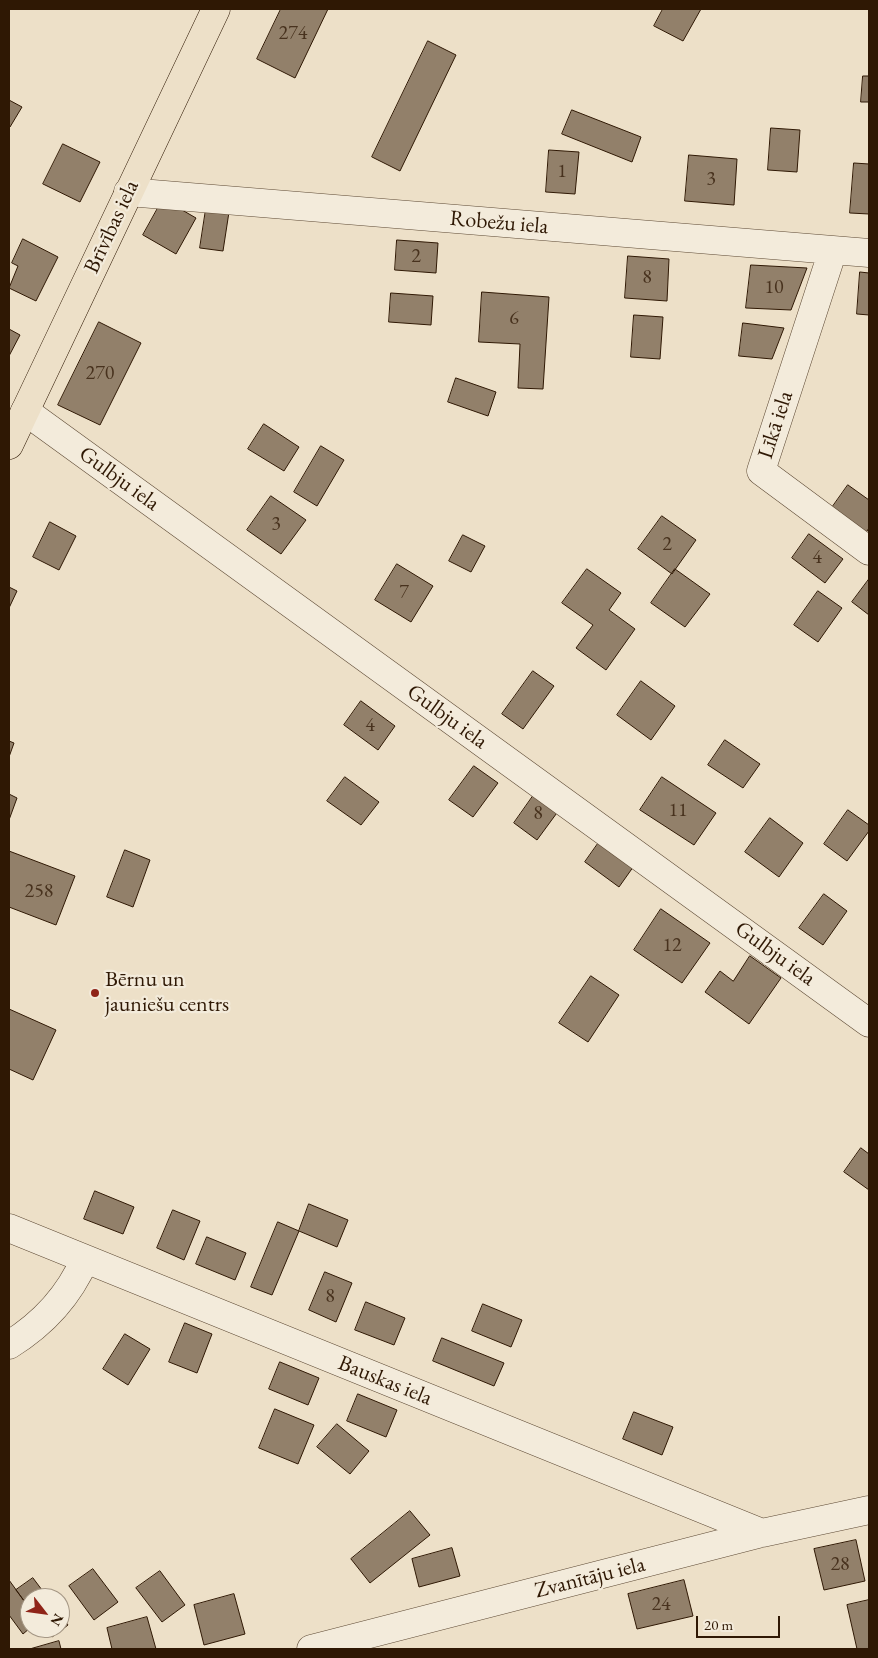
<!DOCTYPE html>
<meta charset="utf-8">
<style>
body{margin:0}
#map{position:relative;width:878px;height:1658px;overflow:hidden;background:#ede0c8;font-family:"EB Garamond",serif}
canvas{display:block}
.frame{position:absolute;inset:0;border:10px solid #2f1804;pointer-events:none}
.north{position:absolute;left:20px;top:1588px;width:50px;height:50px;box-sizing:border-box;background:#f3ebdb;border:1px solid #a59785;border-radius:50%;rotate:120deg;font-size:14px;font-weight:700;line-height:20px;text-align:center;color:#2f1804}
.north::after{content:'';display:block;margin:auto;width:18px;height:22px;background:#8f2418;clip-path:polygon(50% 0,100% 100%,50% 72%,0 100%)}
.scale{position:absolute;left:696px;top:1616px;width:84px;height:22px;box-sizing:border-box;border:2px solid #2f1804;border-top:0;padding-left:6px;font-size:15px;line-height:18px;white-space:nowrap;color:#2f1804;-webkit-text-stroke:4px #f3ebdb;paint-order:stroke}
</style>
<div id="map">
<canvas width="878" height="1658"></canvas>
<div class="frame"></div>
<div class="north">N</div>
<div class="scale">20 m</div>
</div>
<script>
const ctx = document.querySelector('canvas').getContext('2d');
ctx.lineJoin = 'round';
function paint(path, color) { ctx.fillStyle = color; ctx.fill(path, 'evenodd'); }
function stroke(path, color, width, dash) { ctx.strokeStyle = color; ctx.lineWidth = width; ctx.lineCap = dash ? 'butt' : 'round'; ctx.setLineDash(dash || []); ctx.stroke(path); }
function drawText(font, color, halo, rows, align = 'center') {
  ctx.font = font + ' "EB Garamond",serif'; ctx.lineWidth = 4.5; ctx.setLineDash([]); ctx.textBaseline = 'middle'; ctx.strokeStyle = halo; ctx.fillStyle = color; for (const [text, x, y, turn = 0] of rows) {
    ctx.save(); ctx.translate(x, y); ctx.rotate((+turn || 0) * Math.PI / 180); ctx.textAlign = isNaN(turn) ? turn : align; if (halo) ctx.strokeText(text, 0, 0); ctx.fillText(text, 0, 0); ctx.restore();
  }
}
const building = new Path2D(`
 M281,9h47l-33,69 -38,-19z
 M663,9h38l-18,32 -29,-15z
 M428,41l28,14 -56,116 -28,-14z
 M863,76h6v26h-8z
 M9,100l13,7 -12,20 -1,-1z
 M572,110l69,27 -9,25 -70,-28z
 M771,128l29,2 -3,42 -29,-2z
 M63,144l37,18 -20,40 -37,-18z
 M549,150l30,2 -4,42 -29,-2z
 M689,155l48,4 -3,46 -49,-4z
 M854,163l15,1v50l-19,-1z
 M163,199l33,19 -20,36 -33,-19z
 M206,209l23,3 -6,39 -23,-3z
 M23,239l35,18 -22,44 -27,-13 9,-22 -6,-3z
 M397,240l41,3 -2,30 -41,-3z
 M628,256l41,3 -2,42 -42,-3z
 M751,265l56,3 -16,42 -45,-2z
 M860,272l9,1v42l-12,-1z
 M482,292l67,5 -6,92 -25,-1 2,-44 -41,-2z
 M391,293l42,3 -2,29 -42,-3z
 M634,315l29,2 -3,42 -29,-2z
 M99,322l42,21 -41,82 -42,-20z
 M743,323l41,5 -12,31 -33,-3z
 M9,329l11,6 -11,21z
 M456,378l40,14 -8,24 -40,-14z
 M264,424l35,23 -15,24 -36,-22z
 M321,446l23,14 -27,46 -23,-14z
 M848,485l21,15v28l-4,6 -34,-25z
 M271,496l35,24 -25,34 -34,-24z
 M662,516l34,24 -24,34 -34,-25z
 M50,522l26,14 -17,34 -26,-13z
 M809,534l34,25 -18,24 -33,-25z
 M463,535l22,11 -14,26 -22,-11z
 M397,564l36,22 -22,36 -36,-22z
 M587,569l34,24 -12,17 26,19 -29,41 -30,-22 17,-23 -31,-22z
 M675,569l35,25 -25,33 -34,-24z
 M869,579v36l-17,-13z
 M9,587l8,4 -8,17z
 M818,591l24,17 -24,34 -24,-17z
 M533,671l21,15 -31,43 -21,-15z
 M641,681l34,25 -24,34 -34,-25z
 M361,701l34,25 -17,24 -34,-25z
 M725,740l35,24 -17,24 -35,-23z
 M9,741l5,2 -5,14z
 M474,766l24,17 -25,34 -24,-17z
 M345,777l34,25 -18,23 -34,-24z
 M662,777l54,36 -22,32 -54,-35z
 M538,789l24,17 -25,34 -23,-17z
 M9,794l8,4 -8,22z
 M848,810l21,15v6l-22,30 -23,-17z
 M770,818l33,25 -24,34 -34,-25z
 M602,838l34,25 -17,24 -34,-25z
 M125,850l25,10 -17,47 -26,-10z
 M9,851l66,25 -19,49 -47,-18z
 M824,894l23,17 -24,34 -24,-17z
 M661,909l49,34 -28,40 -48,-33z
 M750,956l31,22 -32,46 -44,-32 15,-21 13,10z
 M591,976l28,19 -31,47 -29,-19z
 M9,1009l47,21 -23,50 -24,-11z
 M861,1148l8,6v36l-25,-18z
 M95,1191l39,16 -11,27 -39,-15z
 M309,1204l39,16 -11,27 -38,-16z
 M173,1210l27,11 -16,39 -27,-12z
 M278,1222l21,9 -27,64 -21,-8z
 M207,1237l39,16 -11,27 -39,-16z
 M325,1272l27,11 -16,39 -27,-12z
 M366,1302l39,16 -11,27 -39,-15z
 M483,1304l39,16 -11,27 -39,-16z
 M185,1323l27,11 -15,39 -28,-11z
 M125,1334l25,15 -22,36 -25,-16z
 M442,1338l62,25 -10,23 -61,-25z
 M280,1362l39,16 -11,27 -39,-16z
 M358,1394l39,16 -11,27 -39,-16z
 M275,1409l39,16 -16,39 -39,-16z
 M634,1412l39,15 -11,28 -39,-16z
 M337,1424l32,27 -19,23 -33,-27z
 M410,1511l20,24 -60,48 -19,-24z
 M856,1540l9,41 -41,9 -10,-41z
 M452,1548l8,28 -41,11 -7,-28z
 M93,1569l25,33 -24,18 -25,-34z
 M160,1571l25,34 -23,17 -26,-34z
 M33,1578l15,20h-18v11l-14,-19z
 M9,1580l21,29v19l-7,6 -14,-19z
 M684,1580l9,36 -56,13 -9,-35z
 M234,1594l11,40 -41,11 -10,-40z
 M869,1600v49h-12l-10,-44z
 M60,1614l8,11 -16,12 -8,-9h16z
 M147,1617l9,32h-44l-5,-21z
 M59,1641l2,8h-31z`);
paint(building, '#92806a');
stroke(building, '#2f1804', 1);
const minor = new Path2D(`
 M128,192l741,61
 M833,250l-72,221 108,80
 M25,411l844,612
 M9,1228l753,305
 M9,1345c34,-21 60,-49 76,-86
 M311,1649l451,-116 107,-23`);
const major = new Path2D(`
 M9,445l207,-436`);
stroke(minor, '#5e4a35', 29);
stroke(major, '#2f1804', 29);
stroke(minor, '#f3ebdb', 28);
stroke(major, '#ede0c8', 28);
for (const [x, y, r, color] of [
 [95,993,5,"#8f2418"]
]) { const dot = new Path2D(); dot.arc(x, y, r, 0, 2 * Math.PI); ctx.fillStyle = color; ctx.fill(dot); stroke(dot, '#f3ebdb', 2); }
drawText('20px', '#48321e', null, [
 ["274",293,34],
 ["1",562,172],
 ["3",711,180],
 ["2",416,257],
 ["8",647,278],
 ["10",774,288],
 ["6",514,319],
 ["270",100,374],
 ["3",276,525],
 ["2",667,545],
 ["4",817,558],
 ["7",404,593],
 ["4",370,726],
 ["11",678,811],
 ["8",538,814],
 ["258",39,892],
 ["12",672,946],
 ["8",330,1297],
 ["28",840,1565],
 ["24",661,1605]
]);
drawText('22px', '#2f1804', '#f3ebdb', [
 ["Robežu iela",499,223,5],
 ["Brīvības iela",112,227,-65],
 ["Līkā iela",776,425,-72],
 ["Gulbju iela",119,479,36],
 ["Gulbju iela",447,717,36],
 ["Gulbju iela",775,954,36],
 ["Bauskas iela",385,1381,22],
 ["Zvanītāju iela",590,1578,-14]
]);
drawText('22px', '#2f1804', '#f3ebdb', [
 ["Bērnu un",105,980],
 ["jauniešu centrs",105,1005]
], 'left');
</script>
